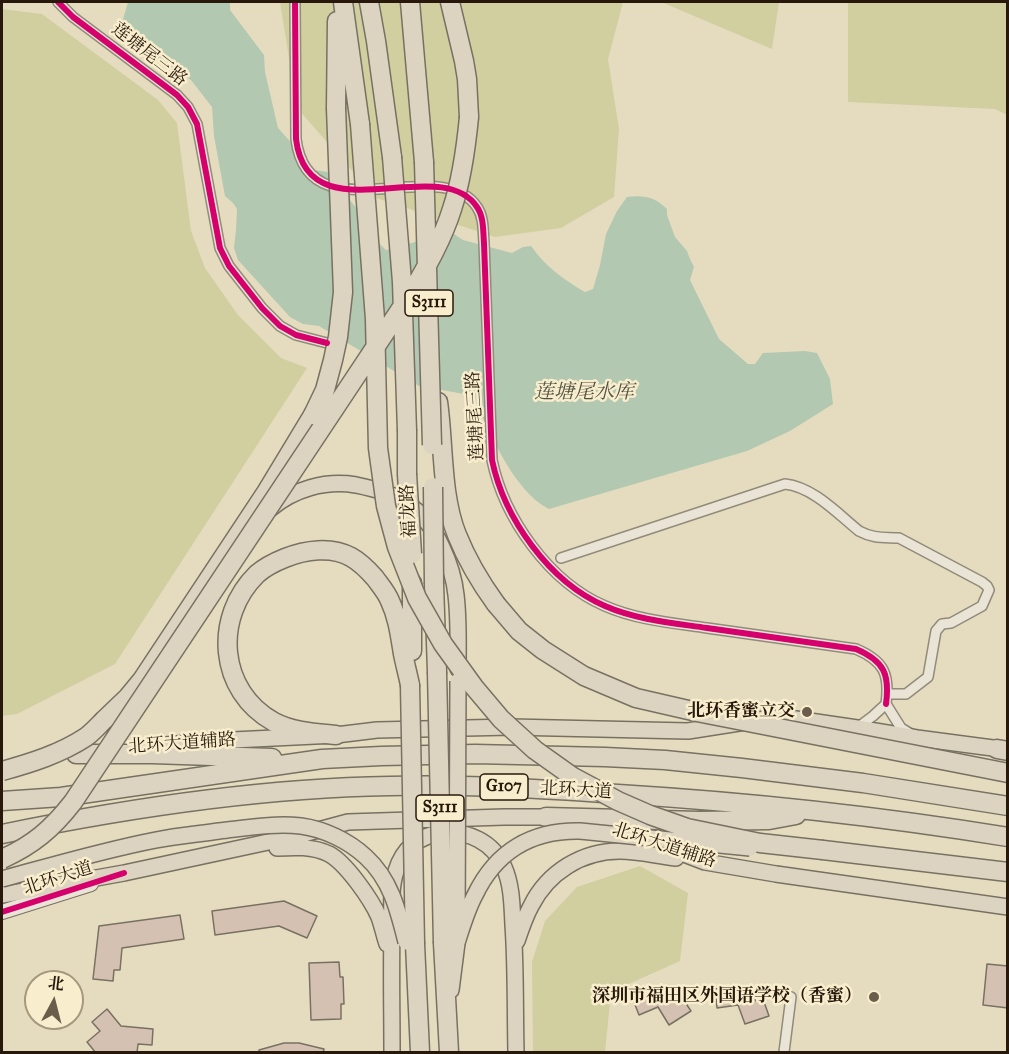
<!DOCTYPE html>
<meta charset="utf-8">
<style>
body{margin:0}
#map{position:relative;width:1009px;height:1054px;overflow:hidden;background:#e5dcbf;font-family:"IM FELL Great Primer","Noto Serif SC",serif}
canvas{display:block}
.frame{position:absolute;inset:0;border:3px solid #28180c;pointer-events:none}
.north{position:absolute;left:24px;top:970px;width:60px;height:60px;box-sizing:border-box;background:#f8edcc;border:2px solid #a5987f;border-radius:50%;rotate:7deg;font-size:16px;font-weight:700;line-height:24px;text-align:center;color:#28180c}
.north::after{content:'';display:block;margin:auto;width:21px;height:27px;background:#6a5d4b;clip-path:polygon(50% 0,100% 100%,50% 72%,0 100%)}
</style>
<div id="map">
<canvas width="1009" height="1054"></canvas>
<div class="frame"></div>
<div class="north">北</div>
</div>
<script>
const ctx = document.querySelector('canvas').getContext('2d');
ctx.lineJoin = 'round';
function paint(path, color) { ctx.fillStyle = color; ctx.fill(path, 'evenodd'); }
function stroke(path, color, width, dash) { ctx.strokeStyle = color; ctx.lineWidth = width; ctx.lineCap = dash ? 'butt' : 'round'; ctx.setLineDash(dash || []); ctx.stroke(path); }
function drawText(font, color, halo, rows, align = 'center') {
  ctx.font = font + ' "IM FELL Great Primer","Noto Serif SC",serif'; ctx.lineWidth = 5; ctx.setLineDash([]); ctx.textBaseline = 'middle'; ctx.strokeStyle = halo; ctx.fillStyle = color; for (const [text, x, y, turn = 0] of rows) {
    ctx.save(); ctx.translate(x, y); ctx.rotate((+turn || 0) * Math.PI / 180); ctx.textAlign = isNaN(turn) ? turn : align; if (halo) ctx.strokeText(text, 0, 0); ctx.fillText(text, 0, 0); ctx.restore();
  }
}
paint(new Path2D(`
 M280,2h343l-15,57 11,70 -5,68 -53,31 -66,9 -119,-39 -79,-90z
 M661,2h118l-7,47z
 M848,2h159v113l-12,-6 -147,-7z
 M2,9l40,5 116,86 19,23 14,108 14,37 33,47 43,43 26,10 -192,296 -98,50 -15,2z
 M640,866l48,27 -8,68 -69,31 -6,60h-72l-1,-90 13,-41 32,-34z`), '#d1cea0');
paint(new Path2D(`
 M128,2h102v8l34,45 1,17 13,56 20,22 8,19 22,3 44,56 7,15 7,7 65,-18 12,8 49,13 11,-6 8,-1c14,20 33,34 54,46l8,-3 7,-24 6,-31 11,-23 10,-14c17,-2 28,0 40,12v6l8,22 12,14 3,8 4,8 -4,13 29,59 29,25h7l8,-11 42,-2 12,2 13,26 3,25 -43,27 -43,20 -198,58c-36,-18 -59,-77 -76,-112l-9,-3 -45,-8 -100,-60 -16,-2 -13,-7 -52,-57 -4,-12 2,-18 1,-21 -4,-6 -8,-7 -11,-60 -2,-29 -21,-27 -49,-28 -23,-19z`), '#b2c8b1');
const building = new Path2D(`
 M284,901l33,15 -10,22 -28,-12 -64,9 -3,-24z
 M180,915l4,24 -62,9 -2,22h-6l-1,11 -20,-2 6,-53z
 M339,962l1,15h3l1,27h-3v15l-30,1 -2,-57z
 M987,964l21,2v42l-25,-3z
 M740,985l1,7 10,-3 5,12 7,-2 6,17 -24,8 -7,-19 -21,3 -2,-19z
 M656,987l2,7 9,-6 8,12 6,-4 10,15 -22,14 -11,-18 -19,8 -7,-18z
 M107,1009l14,17 32,3 -1,16 -14,-1 -1,9h-41l-9,-11 13,-11 -8,-9z
 M284,1043h15l25,6 -1,4h-64v-3z`);
paint(building, '#d4c1b1');
stroke(building, '#787162', 1.5);
const street = new Path2D(`
 M58,2l15,15 104,78 11,12 9,17 23,124 9,18 33,42 18,18 16,9 31,8
 M295,2l1,137c12,99 144,12 181,68 7,10 6,24 7,36l8,217c12,58 57,122 113,146 32,14 68,17 102,22 49,7 99,14 149,21 28,12 34,25 30,55
 M561,558l224,-74c28,3 52,29 74,47 15,8 25,6 40,7l83,44 5,4 2,4 -7,16 -31,17 -9,1 -6,7 -8,46 -22,17h-19
 M886,704l15,24 10,6
 M857,728l16,-12 13,-12
 M784,1052l7,-55`);
const secondary = new Path2D(`
 M2,912l89,-28`);
const primary = new Path2D(`
 M270,509c24,-20 55,-29 86,-24 19,4 40,9 56,22 24,18 41,59 44,88 3,25 2,49 2,74
 M142,747l70,-6 124,-6 41,-5 134,-3 177,4 83,-13h18l68,10 60,10 91,12
 M645,839l60,23 71,12 232,33
 M277,848c17,-1 36,-2 52,6 17,9 42,45 50,63 3,8 5,18 8,27
 M2,895l122,-22 172,-37 52,-14 156,-5h42l12,2
 M517,941c4,-12 8,-24 14,-35 17,-34 51,-55 89,-55 19,0 37,5 56,7
 M451,990l6,-47
 M392,1052c0,-40 -1,-81 0,-122 0,-19 -2,-41 4,-59 7,-22 22,-35 45,-38 27,-3 52,9 63,34 8,18 8,39 9,58 3,42 2,85 3,127`);
const highway = new Path2D(`
 M343,2l17,122
 M369,2l7,39 16,116
 M410,2l14,160
 M450,2l14,59 3,18 2,38
 M336,108l1,-87
 M438,402c6,42 3,94 19,133 10,25 23,47 39,69
 M407,431v43
 M434,584l3,88
 M412,651v-68
 M104,720l24,-23 14,-17 125,-189 46,-76
 M336,735c-20,-2 -43,-3 -62,-13 -56,-31 -61,-105 -17,-148 8,-7 18,-12 28,-16 20,-8 46,-12 66,-1 9,5 17,13 24,21 5,7 12,15 15,23 8,17 10,35 13,53 2,10 5,21 7,31
 M997,749l11,2
 M76,754h76l120,4
 M2,801l59,-4 261,-38 59,-3 94,-2 130,3 60,3 77,8 121,15 145,23
 M546,817l153,4 70,-1 27,-5
 M2,834c126,-26 259,-46 388,-48 76,-2 152,3 228,8 131,8 261,22 390,43
 M823,850l185,22
 M443,943l6,109
 M415,944l5,108`);
stroke(street, '#928b7a', 12);
stroke(secondary, '#787162', 16);
stroke(primary, '#787162', 18);
stroke(highway, '#787162', 21);
stroke(street, '#e9e4d6', 9);
stroke(secondary, '#e9e4d6', 14);
stroke(primary, '#dcd4c1', 15);
stroke(highway, '#dcd4c1', 18);
const primaryBridge = new Path2D(`
 M2,879c51,-14 102,-29 154,-39 21,-4 42,-6 63,-9 27,-3 55,-8 82,-5 23,3 48,15 65,31 25,23 32,53 40,85
 M457,931l1,-250
 M457,943c5,-16 10,-33 18,-48 21,-44 57,-65 105,-64l170,17`);
const highwayBridge = new Path2D(`
 M360,124l15,195 3,129 8,58 11,41 20,51 26,46 31,43 27,32 34,31 38,27 45,24 32,14 37,13 73,15 63,7
 M392,157l10,125 5,149
 M424,162l8,283
 M313,415l12,-25 8,-30 5,-23 5,-45 -7,-184
 M407,474l5,80
 M433,487l1,97
 M496,604l23,27 24,19 41,26 52,22 61,14 311,61
 M437,672l6,271
 M410,685l5,259
 M2,771c29,-8 58,-17 84,-34 7,-5 12,-11 18,-17
 M2,859c31,-14 50,-30 71,-57l339,-510c15,-26 31,-54 40,-83 10,-30 14,-61 17,-92`);
stroke(primaryBridge, '#787162', 18, []);
stroke(highwayBridge, '#787162', 21, []);
stroke(primaryBridge, '#dcd4c1', 15);
stroke(highwayBridge, '#dcd4c1', 18);
stroke(new Path2D(`
 M58,2l15,15 104,78 11,12 9,17 23,124 9,18 33,42 18,18 16,9 31,8
 M295,2l1,137c12,99 144,12 181,68 7,10 6,24 7,36l8,217c12,58 57,122 113,146 32,14 68,17 102,22 49,7 99,14 149,21 28,12 34,25 30,55
 M2,912l122,-39`), '#d6006c', 6);
for (const [x, y, r, color] of [
 [807,712,6,"#6a5d4b"],
 [874,997,6,"#6a5d4b"]
]) { const dot = new Path2D(); dot.arc(x, y, r, 0, 2 * Math.PI); ctx.fillStyle = color; ctx.fill(dot); stroke(dot, '#f8edcc', 2); }
for (const [x, y, w] of [
 [429,303,48],
 [504,787,48],
 [440,808,48]
]) { const box = new Path2D(); box.roundRect(x - w / 2, y - 13, w, 26, 4.5); ctx.fillStyle = '#f8edcc'; ctx.fill(box); stroke(box, '#28180c', 1.5); }
drawText('bold 16px', '#28180c', null, [
 ["S3111",429,303],
 ["G107",504,787],
 ["S3111",440,808]
]);
drawText('18px', '#28180c', '#f8edcc', [
 ["莲塘尾三路",149,55,38],
 ["莲塘尾三路",476,416,-93],
 ["福龙路",409,511,-93],
 ["北环大道辅路",182,744,-4],
 ["北环大道",576,791,3],
 ["北环大道辅路",664,846,18],
 ["北环大道",58,879,-18]
]);
drawText('bold 18px', '#28180c', '#f8edcc', [
 ["北环香蜜立交",795,712],
 ["深圳市福田区外国语学校（香蜜）",862,997]
], 'right');
drawText('italic 20px', '#515244', '#f8edcc', [
 ["莲塘尾水库",584,393]
]);
</script>
